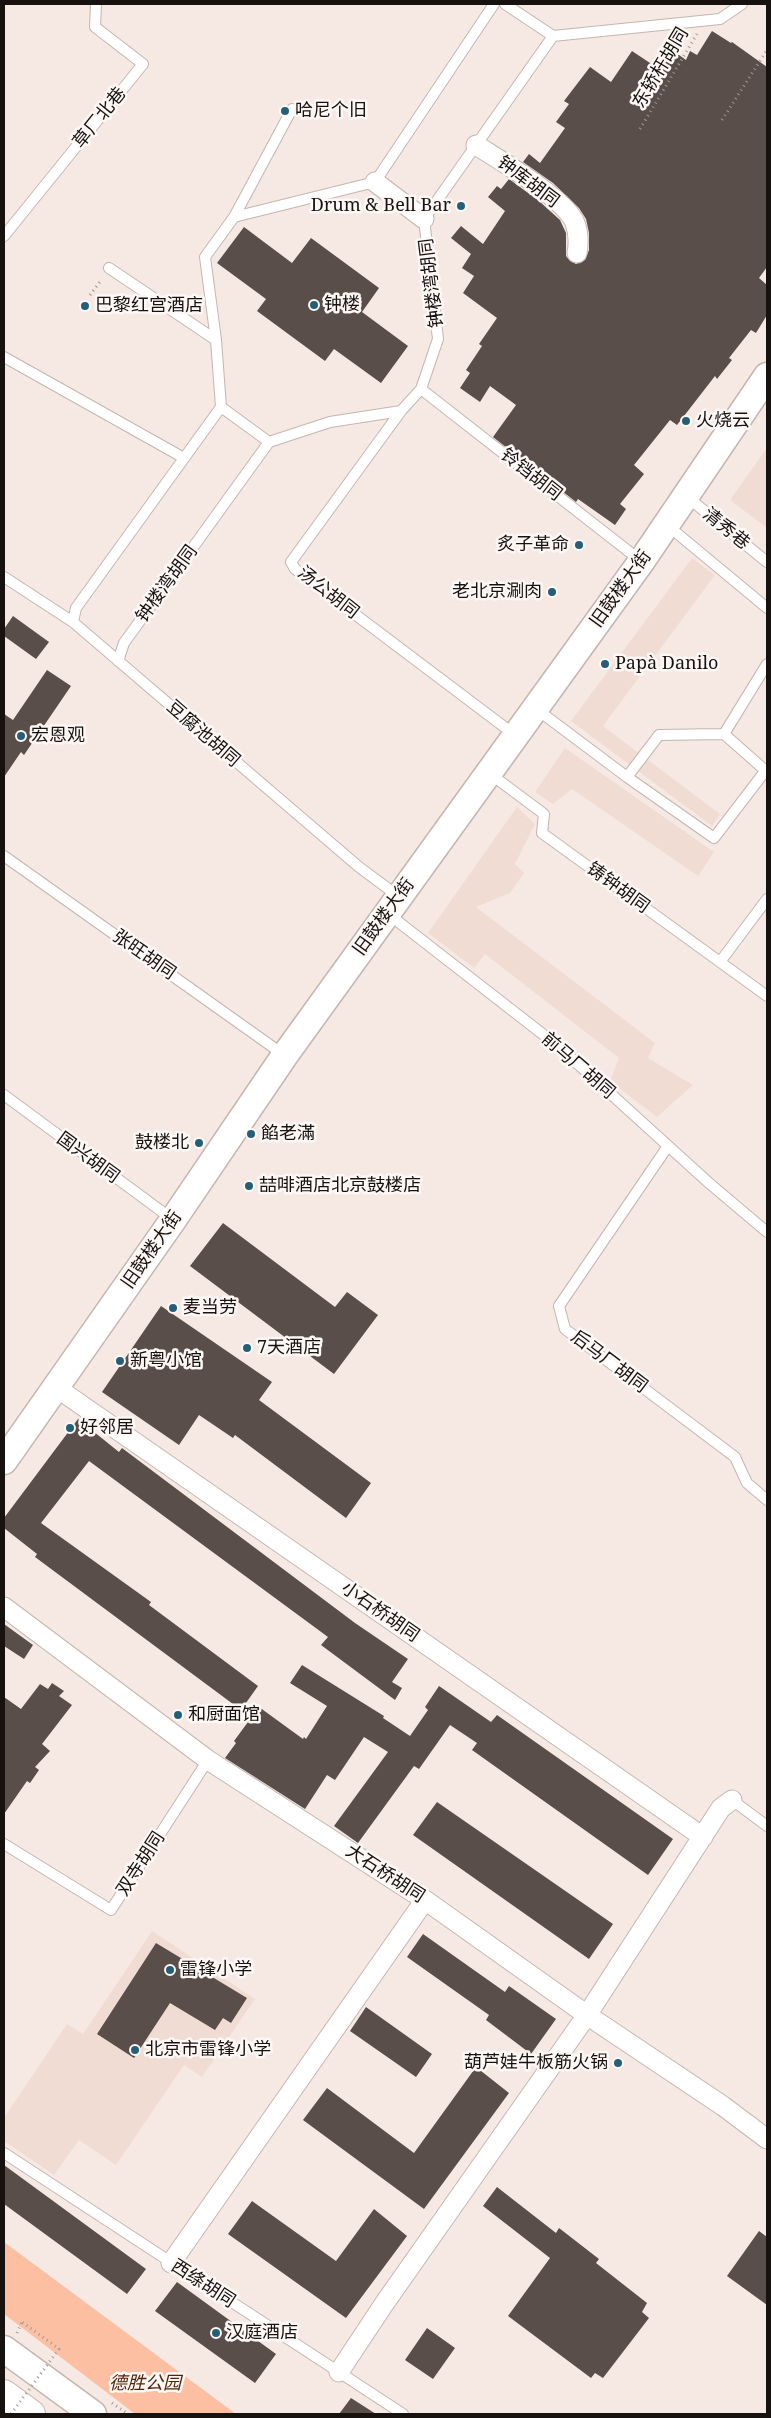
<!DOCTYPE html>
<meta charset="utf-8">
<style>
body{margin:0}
#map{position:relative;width:771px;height:2418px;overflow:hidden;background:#f6e9e3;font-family:"Noto Serif",serif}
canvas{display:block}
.frame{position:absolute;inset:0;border:5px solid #171210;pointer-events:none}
</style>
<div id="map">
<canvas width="771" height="2418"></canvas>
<div class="frame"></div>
</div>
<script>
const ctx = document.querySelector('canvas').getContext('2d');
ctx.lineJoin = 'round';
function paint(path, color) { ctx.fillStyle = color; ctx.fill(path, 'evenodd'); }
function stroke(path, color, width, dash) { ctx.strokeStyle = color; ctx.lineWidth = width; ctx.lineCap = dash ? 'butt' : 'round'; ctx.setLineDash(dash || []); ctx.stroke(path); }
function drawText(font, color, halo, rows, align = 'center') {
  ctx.font = font + ' "Noto Serif","Noto Sans SC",serif'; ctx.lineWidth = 5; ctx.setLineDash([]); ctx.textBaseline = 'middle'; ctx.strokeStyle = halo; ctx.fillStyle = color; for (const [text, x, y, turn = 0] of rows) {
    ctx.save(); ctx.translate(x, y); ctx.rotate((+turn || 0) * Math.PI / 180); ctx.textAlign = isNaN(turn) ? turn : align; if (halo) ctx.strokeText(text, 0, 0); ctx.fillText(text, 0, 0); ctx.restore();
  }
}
paint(new Path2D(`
 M767,448v80l-37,-28z
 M692,558l23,17 -112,151 117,88 -8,12 -141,-105z
 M565,748l149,104 -16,24 -126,-87 -19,15 -18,-12z
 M517,807l18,17 -20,40 9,9 -14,20 -34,14 179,136 -7,15 45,27 -36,32 -47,-36 9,-23 -134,-104 -11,14 -46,-35z
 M152,1931l103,68 -53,78 -18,-12 -68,100 -37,-25 -25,35 -50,-34v-23l63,-94 16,10z`), '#f1dcd3');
paint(new Path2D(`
 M4,2242l232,172h-101l-131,-100z`), '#fcbfa2');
paint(new Path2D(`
 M712,31l19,12 1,-1 35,25v200l-8,11 8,7v30l-11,18 -5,-3 -22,28 3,2 -15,19 -2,-3 -38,49 -7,-5 -36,45 10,9 -24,30 6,5 -11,16 -37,-26 -2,3 -83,-65 23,-32 -26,-19 -10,16 -20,-14 10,-15 -4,-3 16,-24 -3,-2 18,-26 -34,-25 11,-17 -12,-8 9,-14 -20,-16 10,-12 22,18 22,-33 -17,-14 9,-11 4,3 8,-10 30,22 21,19 6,13v23l4,5 6,3 9,-4 4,-10v-17l-3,-14 -7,-11 -26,-25 -30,-21 6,-8 11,9 25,-35 -9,-6 13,-18 -5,-3 26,-34 21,15 21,-31 27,18 13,-19 14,10 4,-9 7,4z
 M244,227l48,36 19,-25 68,50 -17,24 46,34 -27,37 -47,-34 -9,12 -68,-50 9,-12 -49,-36z
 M13,616l36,26 -13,17 -32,-23v-7z
 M47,670l24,16 -47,69 -3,-3 -17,25v-63l9,6z
 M223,1223l112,84 12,-15 31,23 -44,59 -144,-108z
 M161,1306l111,76 -13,18 112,83 -25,35 -111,-83 -2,3 -34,-23 -20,30 -77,-53z
 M78,1419l41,33 3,-4 233,175 53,36 -16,23 10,6 -7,12 -74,-55 7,-8 -239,-176 -48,62 110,79 -2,3 109,81 -17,24 -206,-153 2,-3 -33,-26v-10z
 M4,1624l29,21 -9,14 -20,-13z
 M302,1665l82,51 -1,2 27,18 18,-26 -3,-3 14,-21 52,36 6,-7 176,124 -25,36 -176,-125 5,-7 -27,-18 -31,44 -5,-3 -56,77 -24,-17 54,-74 -24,-15 -29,43 -8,-5 -22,34 -80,-51 11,-15 -2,-2 25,-34 44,32 1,-2 2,2 21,-33 -37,-23z
 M52,1683l12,8 -5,5 13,9 -30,39 8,7 -15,16 4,3 -9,13 -3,-2 -23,33v-117l17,12 19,-25 8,5z
 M437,1802l176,122 -24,35 -176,-124z
 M423,1934l82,58 4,-6 47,33 -25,35 -45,-34 3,-5 -82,-58z
 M156,1943l91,55 -16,25 -8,-5 -8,12 -45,-27 -36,55 -37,-24z
 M366,2007l66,47 -16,23 -66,-46z
 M476,2067l33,26 -85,116 -121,-89 24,-32 87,65z
 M4,2165l142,104 -19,25 -123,-90z
 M497,2187l59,46 3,-5 40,31 -3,4 51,40 -5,9 7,6 -46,60 -8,-5 -4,5 -83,-62 42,-58 -67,-52z
 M252,2201l84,60 38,-52 33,27 -61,82 -118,-84z
 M759,2231l8,6v68l-40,-29z
 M177,2282l99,72 -21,29 -100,-72z
 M427,2328l28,20 -22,31 -28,-19z
 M351,2398l25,16h-37z`), '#594e49');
const lane = new Path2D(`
 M505,4l48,32
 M234,217l58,-108
 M4,236l139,-172 -48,-37 1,-23
 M109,268l107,72
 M4,357l180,101
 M421,389l220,172
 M221,407l48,35
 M401,411l-110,151 4,7 220,166
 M686,496l81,66
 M667,525l100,83
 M4,577l69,45 286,245 39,29
 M73,622l3,-14 145,-201 -5,-67 -11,-83 29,-40 141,-35 119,-178
 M118,661l6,-18 145,-201 61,-20 71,-11 20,-22 17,-50 -14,-120 129,-183 167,-17 22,-15
 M535,708l92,69 87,61 52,-68
 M724,734l43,38
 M489,773l55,41 -2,19 225,163
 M627,777l32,-42 65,-1 43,-70
 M4,856l280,199
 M387,913l171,133 151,137 58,49
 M720,962l47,-63
 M4,1095l168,124
 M668,1146l-109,160 6,23 170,128 12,26 20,17
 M732,1800l35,26
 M4,1844l107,66 97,-150
 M4,2153l399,261`);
const street = new Path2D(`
 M476,145c23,15 90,54 99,78 4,11 4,19 2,30
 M375,182l49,37
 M57,1388l646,449
 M4,1607l204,153 217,140 162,115 136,91 44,33
 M171,2263l254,-363
 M339,2372l45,-68 203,-289 134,-207 11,-8`);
const secondary = new Path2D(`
 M4,1461l169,-241 112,-165 356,-493 126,-186
 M4,2349l89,65`);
const highway = new Path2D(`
 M4,2394l27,20`);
stroke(lane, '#c3b6b0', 12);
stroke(street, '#c3b6b0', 21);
stroke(secondary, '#c3b6b0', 29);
stroke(highway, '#c3b6b0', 30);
stroke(new Path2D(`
 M722,120l45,-70
 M640,129l57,-95
 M90,295l12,-16
 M17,2333l5,-11
 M112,2403l16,11`), '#a19792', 3, [1, 4]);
stroke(lane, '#fff', 10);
stroke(street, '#fff', 19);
stroke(secondary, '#fff', 26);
stroke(highway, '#fff', 28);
stroke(new Path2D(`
 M11,2414l48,-65 -37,-27`), '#a19792', 3, [1, 4]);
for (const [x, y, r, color] of [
 [285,111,5,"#236077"],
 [461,206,5,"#236077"],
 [314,305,5,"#236077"],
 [85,306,5,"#236077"],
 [686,421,5,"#236077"],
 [579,545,5,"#236077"],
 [552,592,5,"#236077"],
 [605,664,5,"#236077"],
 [21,736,5,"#236077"],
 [251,1134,5,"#236077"],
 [199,1143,5,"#236077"],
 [249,1186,5,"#236077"],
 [173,1308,5,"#236077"],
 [247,1348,5,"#236077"],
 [120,1361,5,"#236077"],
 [70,1428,5,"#236077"],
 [178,1715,5,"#236077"],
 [170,1970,5,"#236077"],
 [135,2050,5,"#236077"],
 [618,2063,5,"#236077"],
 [216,2333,5,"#236077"]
]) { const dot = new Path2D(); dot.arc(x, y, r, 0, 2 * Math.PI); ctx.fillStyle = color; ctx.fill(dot); stroke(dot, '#fdf8f6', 2); }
drawText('18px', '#171210', '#fdf8f6', [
 ["东轿杆胡同",661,68,-59],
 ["草厂北巷",100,118,-51],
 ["钟库胡同",528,182,37],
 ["钟楼湾胡同",432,283,-97],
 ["铃铛胡同",531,475,38],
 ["清秀巷",726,529,39],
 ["钟楼湾胡同",167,584,-54],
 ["旧鼓楼大街",621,589,-54],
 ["汤公胡同",328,593,38],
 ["豆腐池胡同",203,734,41],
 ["铸钟胡同",618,888,36],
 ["旧鼓楼大街",384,917,-54],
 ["张旺胡同",144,955,35],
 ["前马厂胡同",578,1066,41],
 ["国兴胡同",88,1158,36],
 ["旧鼓楼大街",152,1250,-55],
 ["后马厂胡同",609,1362,37],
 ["小石桥胡同",380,1612,35],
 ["双寺胡同",141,1864,-57],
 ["大石桥胡同",385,1874,33],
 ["西绦胡同",203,2284,33]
]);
drawText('18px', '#171210', '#fdf8f6', [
 ["哈尼个旧",295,111],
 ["Drum & Bell Bar",451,206,"right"],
 ["钟楼",324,305],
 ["巴黎红宫酒店",95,306],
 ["火烧云",696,421],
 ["炙子革命",569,545,"right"],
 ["老北京涮肉",542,592,"right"],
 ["Papà Danilo",615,664],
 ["宏恩观",31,736],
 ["餡老滿",261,1134],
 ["鼓楼北",189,1143,"right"],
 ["喆啡酒店北京鼓楼店",259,1186],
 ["麦当劳",183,1308],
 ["7天酒店",257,1348],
 ["新粤小馆",130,1361],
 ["好邻居",80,1428],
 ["和厨面馆",188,1715],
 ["雷锋小学",180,1970],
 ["北京市雷锋小学",145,2050],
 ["葫芦娃牛板筋火锅",608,2063,"right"],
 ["汉庭酒店",226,2333]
], 'left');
drawText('italic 18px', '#542408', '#fdf8f6', [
 ["德胜公园",145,2384]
]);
</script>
